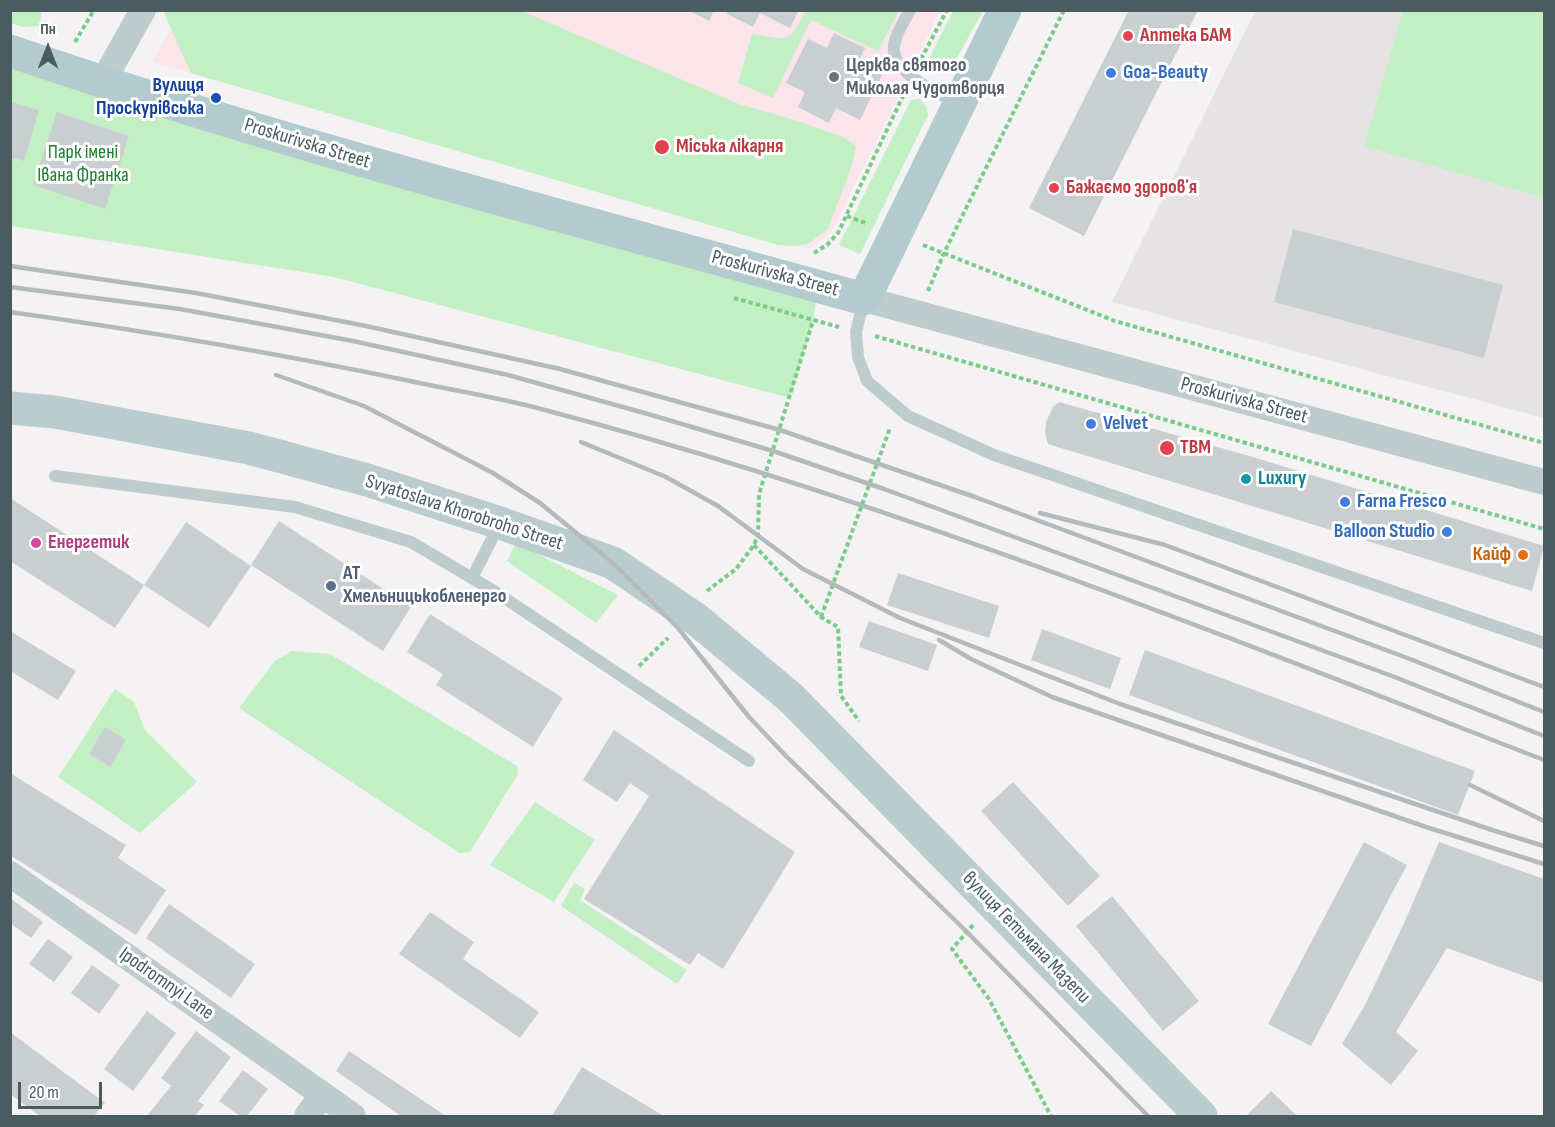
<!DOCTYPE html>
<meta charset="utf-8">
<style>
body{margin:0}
#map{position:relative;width:1555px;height:1127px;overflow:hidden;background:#f4f2f3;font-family:"Sofia Sans Condensed",sans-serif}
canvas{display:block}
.frame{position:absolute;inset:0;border:12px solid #4a5c5f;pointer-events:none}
.north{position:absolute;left:18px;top:18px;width:60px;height:60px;-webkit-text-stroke:4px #fff;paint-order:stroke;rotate:0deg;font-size:16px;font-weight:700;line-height:24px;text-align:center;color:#4a5c5f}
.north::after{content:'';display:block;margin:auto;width:21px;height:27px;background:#4a5c5f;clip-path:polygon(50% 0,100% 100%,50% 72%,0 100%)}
.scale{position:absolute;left:18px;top:1082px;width:84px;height:27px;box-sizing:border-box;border:3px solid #4a5c5f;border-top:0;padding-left:8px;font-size:18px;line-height:21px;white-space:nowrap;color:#4a5c5f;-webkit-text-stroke:4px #fff;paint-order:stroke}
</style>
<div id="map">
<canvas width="1555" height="1127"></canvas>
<div class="frame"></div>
<div class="north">Пн</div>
<div class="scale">20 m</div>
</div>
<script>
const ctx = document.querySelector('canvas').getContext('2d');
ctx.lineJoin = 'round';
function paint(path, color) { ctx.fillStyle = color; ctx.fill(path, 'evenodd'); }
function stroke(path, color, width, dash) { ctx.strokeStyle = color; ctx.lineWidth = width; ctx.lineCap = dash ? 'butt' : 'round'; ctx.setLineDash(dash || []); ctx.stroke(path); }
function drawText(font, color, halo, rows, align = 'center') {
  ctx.font = font + ' "Sofia Sans Condensed",sans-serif'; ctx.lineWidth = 6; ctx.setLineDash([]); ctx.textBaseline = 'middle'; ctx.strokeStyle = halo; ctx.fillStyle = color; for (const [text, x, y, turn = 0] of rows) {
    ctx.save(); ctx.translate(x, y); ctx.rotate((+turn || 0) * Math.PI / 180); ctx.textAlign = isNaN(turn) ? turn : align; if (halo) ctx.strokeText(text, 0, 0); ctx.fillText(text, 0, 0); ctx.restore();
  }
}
paint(new Path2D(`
 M1255,11h289v407l-432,-116z`), '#e5e3e4');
paint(new Path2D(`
 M181,11h759l-108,220 -22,18 -658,-187z`), '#fbe5eb');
paint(new Path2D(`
 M806,10l93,1 -21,40 -67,-31 -38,78 -35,-15 14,-49c38,5 36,12 54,-24z
 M10,11h32l-3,15 -17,1 -11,-4z
 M163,11h359l217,93 56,16 48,17 13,9 -4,19 -24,64 -20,15 -15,2 -15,-1 -587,-172z
 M953,11h30l-34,61c-8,3 -13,2 -21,-3l-1,-6z
 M1403,11h141v187l-180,-52z
 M10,64l806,236 -3,21 -23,77 -456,-121 -323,-51z
 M920,99l7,9 1,7 -68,139 -21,-9 72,-145z
 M516,543l102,52 -22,28 -89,-62z
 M291,651l39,3 187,112 1,8 -48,78 -11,1 -220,-145 36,-47z
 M115,689l19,13 11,28 52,52 -57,51 -82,-56z
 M535,802l60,38 -41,62 -64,-37z
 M574,883l11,6 -5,11 107,70 -10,14 -116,-78z`), '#c3efc5');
paint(new Path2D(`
 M688,10h26l-5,11z
 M728,10h71l-9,18 -30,-15 -7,14 -26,-13z
 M1129,10h69l-114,226 -55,-28z
 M834,33l31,15 -7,15 24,12 -22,45 -24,-12 -7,15 -31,-16 7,-15 -19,-9 22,-44 19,9z
 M10,102l29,8 -15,51 -14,-4z
 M57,112l72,24 -24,73 -72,-24z
 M1293,229l210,56 -19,73 -210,-56z
 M1059,402l187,53 298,91 -12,45 -484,-147 -3,-10 1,-12 7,-15z
 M10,498l134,87 -29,43 -105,-67z
 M279,521l132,86 -28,44 -132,-86z
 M186,522l65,44 -42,62 -65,-43z
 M898,573l101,33 -10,32 -102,-33z
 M430,614l133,84 -30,49 -97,-62 7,-11 -36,-22z
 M869,621l68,24 -9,26 -69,-24z
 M1042,629l79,29 -11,31 -79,-29z
 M10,631l66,40 -18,29 -48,-29z
 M1145,650l330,121 -17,44 -329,-120z
 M105,727l21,13 -16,27 -21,-13z
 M614,730l181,122 -72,117 -25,-16 -8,12 -106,-66 65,-103 -19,-13 -13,19 -34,-22z
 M10,773l116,72 -8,13 48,32 -30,45 -126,-80z
 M1013,782l87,94 -32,30 -87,-95z
 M1364,842l43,23 -96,181 -43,-22z
 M1439,842l105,37v104l-97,-35 -51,84 22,19 -27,34 -49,-41 23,-39 40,-84z
 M1112,896l87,105 -36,30 -87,-105z
 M10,898l33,24 -12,16 -21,-15z
 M169,904l86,60 -24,34 -85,-60z
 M430,912l44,30 -11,17 76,53 -19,26 -121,-84z
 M48,939l25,18 -19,25 -25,-18z
 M92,965l28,20 -21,29 -28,-21z
 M147,1011l29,22 -43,58 -29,-22z
 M196,1031l35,26 -33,44 6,4 -9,11h-48l24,-30 -10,-8z
 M10,1032l95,71 -11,13h-54l-30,-22z
 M349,1051l97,65h-45l-65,-45z
 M582,1067l82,49h-112z
 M243,1070l25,19 -21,27h-7l-21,-15z
 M1271,1091l26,25h-51z`), '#c9cfd1');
stroke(new Path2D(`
 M75,42l19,-32
 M921,59l26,-49
 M847,216l21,8
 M923,245l192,76 429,122
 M814,253l14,-9 10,-11 65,-137
 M928,291l16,-38 120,-243
 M734,298l105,29
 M875,336l669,193
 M754,545l67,72 17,10 3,69 18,25
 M707,591l29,-22 18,-24 4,-10 1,-41 54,-173
 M821,617l69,-189
 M639,666l29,-28
 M973,925l-21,24 37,50 62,117`), '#7bcc89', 4, [4.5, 3]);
stroke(new Path2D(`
 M910,10c-5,10 -12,20 -15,31 -10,30 43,52 63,62
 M864,300l-8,32 2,25 9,24 41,35 86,39 550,188
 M55,476l240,31 116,35 83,49 255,170
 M472,578l28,-55`), '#beccce', 12);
stroke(new Path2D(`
 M102,83l41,-73
 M864,299l680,183
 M10,874l343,242
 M307,1116l15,-21`), '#beccce', 26);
stroke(new Path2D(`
 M10,408l45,4 194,36 118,32 133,43 113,40 83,56 95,79 410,418`), '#bbcccf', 33);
stroke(new Path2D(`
 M10,51c281,96 569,169 854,248l141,-289`), '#b3cbcf', 33);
stroke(new Path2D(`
 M10,266l186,27 170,33 194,43 220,61 195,67 435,162 134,53
 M10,287l170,22 173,32 155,34 140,39 125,37 111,38 508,187 152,60
 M10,312c136,19 271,42 405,70 42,9 85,16 126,27 344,90 673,223 1003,351
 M276,375l88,31 129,67 47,30 73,60 65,65 71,89 37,39 180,175 182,185
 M581,442l85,35 52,29 85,63 97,49 220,86 375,127 49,15
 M1040,513l125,32 379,142
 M939,640l32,19 81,38 374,130 118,37
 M1470,785l74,36`), '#b4babc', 4.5);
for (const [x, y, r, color] of [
 [1128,36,6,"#e0444e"],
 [1111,73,6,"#3f7fe0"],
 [834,77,6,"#6b7280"],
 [216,98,6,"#1a4fb4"],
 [662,147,8,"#e0444e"],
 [1054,188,6,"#e0444e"],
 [1091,424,6,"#3f7fe0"],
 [1167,448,8,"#e0444e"],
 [1246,479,6,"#0f9aa8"],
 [1345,502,6,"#3f7fe0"],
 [1447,532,6,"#3f7fe0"],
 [36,543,6,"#d1479c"],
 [1523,555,6,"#e8710a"],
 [331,586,6,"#5c6f8a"]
]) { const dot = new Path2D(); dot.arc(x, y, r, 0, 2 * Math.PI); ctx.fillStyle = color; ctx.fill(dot); stroke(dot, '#fff', 2); }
drawText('bold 20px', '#be3a42', '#fff', [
 ["Аптека БАМ",1140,36],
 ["Міська лікарня",676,147],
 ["Бажаємо здоровʼя",1066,188],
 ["ТВМ",1180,448]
], 'left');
drawText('bold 20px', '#5b616d', '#fff', [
 ["Церква святого",846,66],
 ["Миколая Чудотворця",846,89]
], 'left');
drawText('bold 20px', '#366cbe', '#fff', [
 ["Goa-Beauty",1123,73],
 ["Velvet",1103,424],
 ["Farna Fresco",1357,502],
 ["Balloon Studio",1435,532,"right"]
], 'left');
drawText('bold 20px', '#164399', '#fff', [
 ["Вулиця",204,86],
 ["Проскурівська",204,109]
], 'right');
drawText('20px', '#4a5c5f', '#fff', [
 ["Proskurivska Street",307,144,17],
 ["Proskurivska Street",775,274,15],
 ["Proskurivska Street",1244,401,15],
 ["Svyatoslava Khorobroho Street",464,513,18],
 ["вулиця Гетьмана Мазепи",1026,938,46],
 ["Ipodromnyi Lane",166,984,35]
]);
drawText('20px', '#1a802a', '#fff', [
 ["Парк імені",83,153],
 ["Івана Франка",83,176]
]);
drawText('bold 20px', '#0d838f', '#fff', [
 ["Luxury",1258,479]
], 'left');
drawText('bold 20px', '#b23c85', '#fff', [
 ["Енергетик",48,543]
], 'left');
drawText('bold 20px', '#c56008', '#fff', [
 ["Кайф",1511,555]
], 'right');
drawText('bold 20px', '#4e5e75', '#fff', [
 ["АТ",343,574],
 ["Хмельницькобленерго",343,597]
], 'left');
</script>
